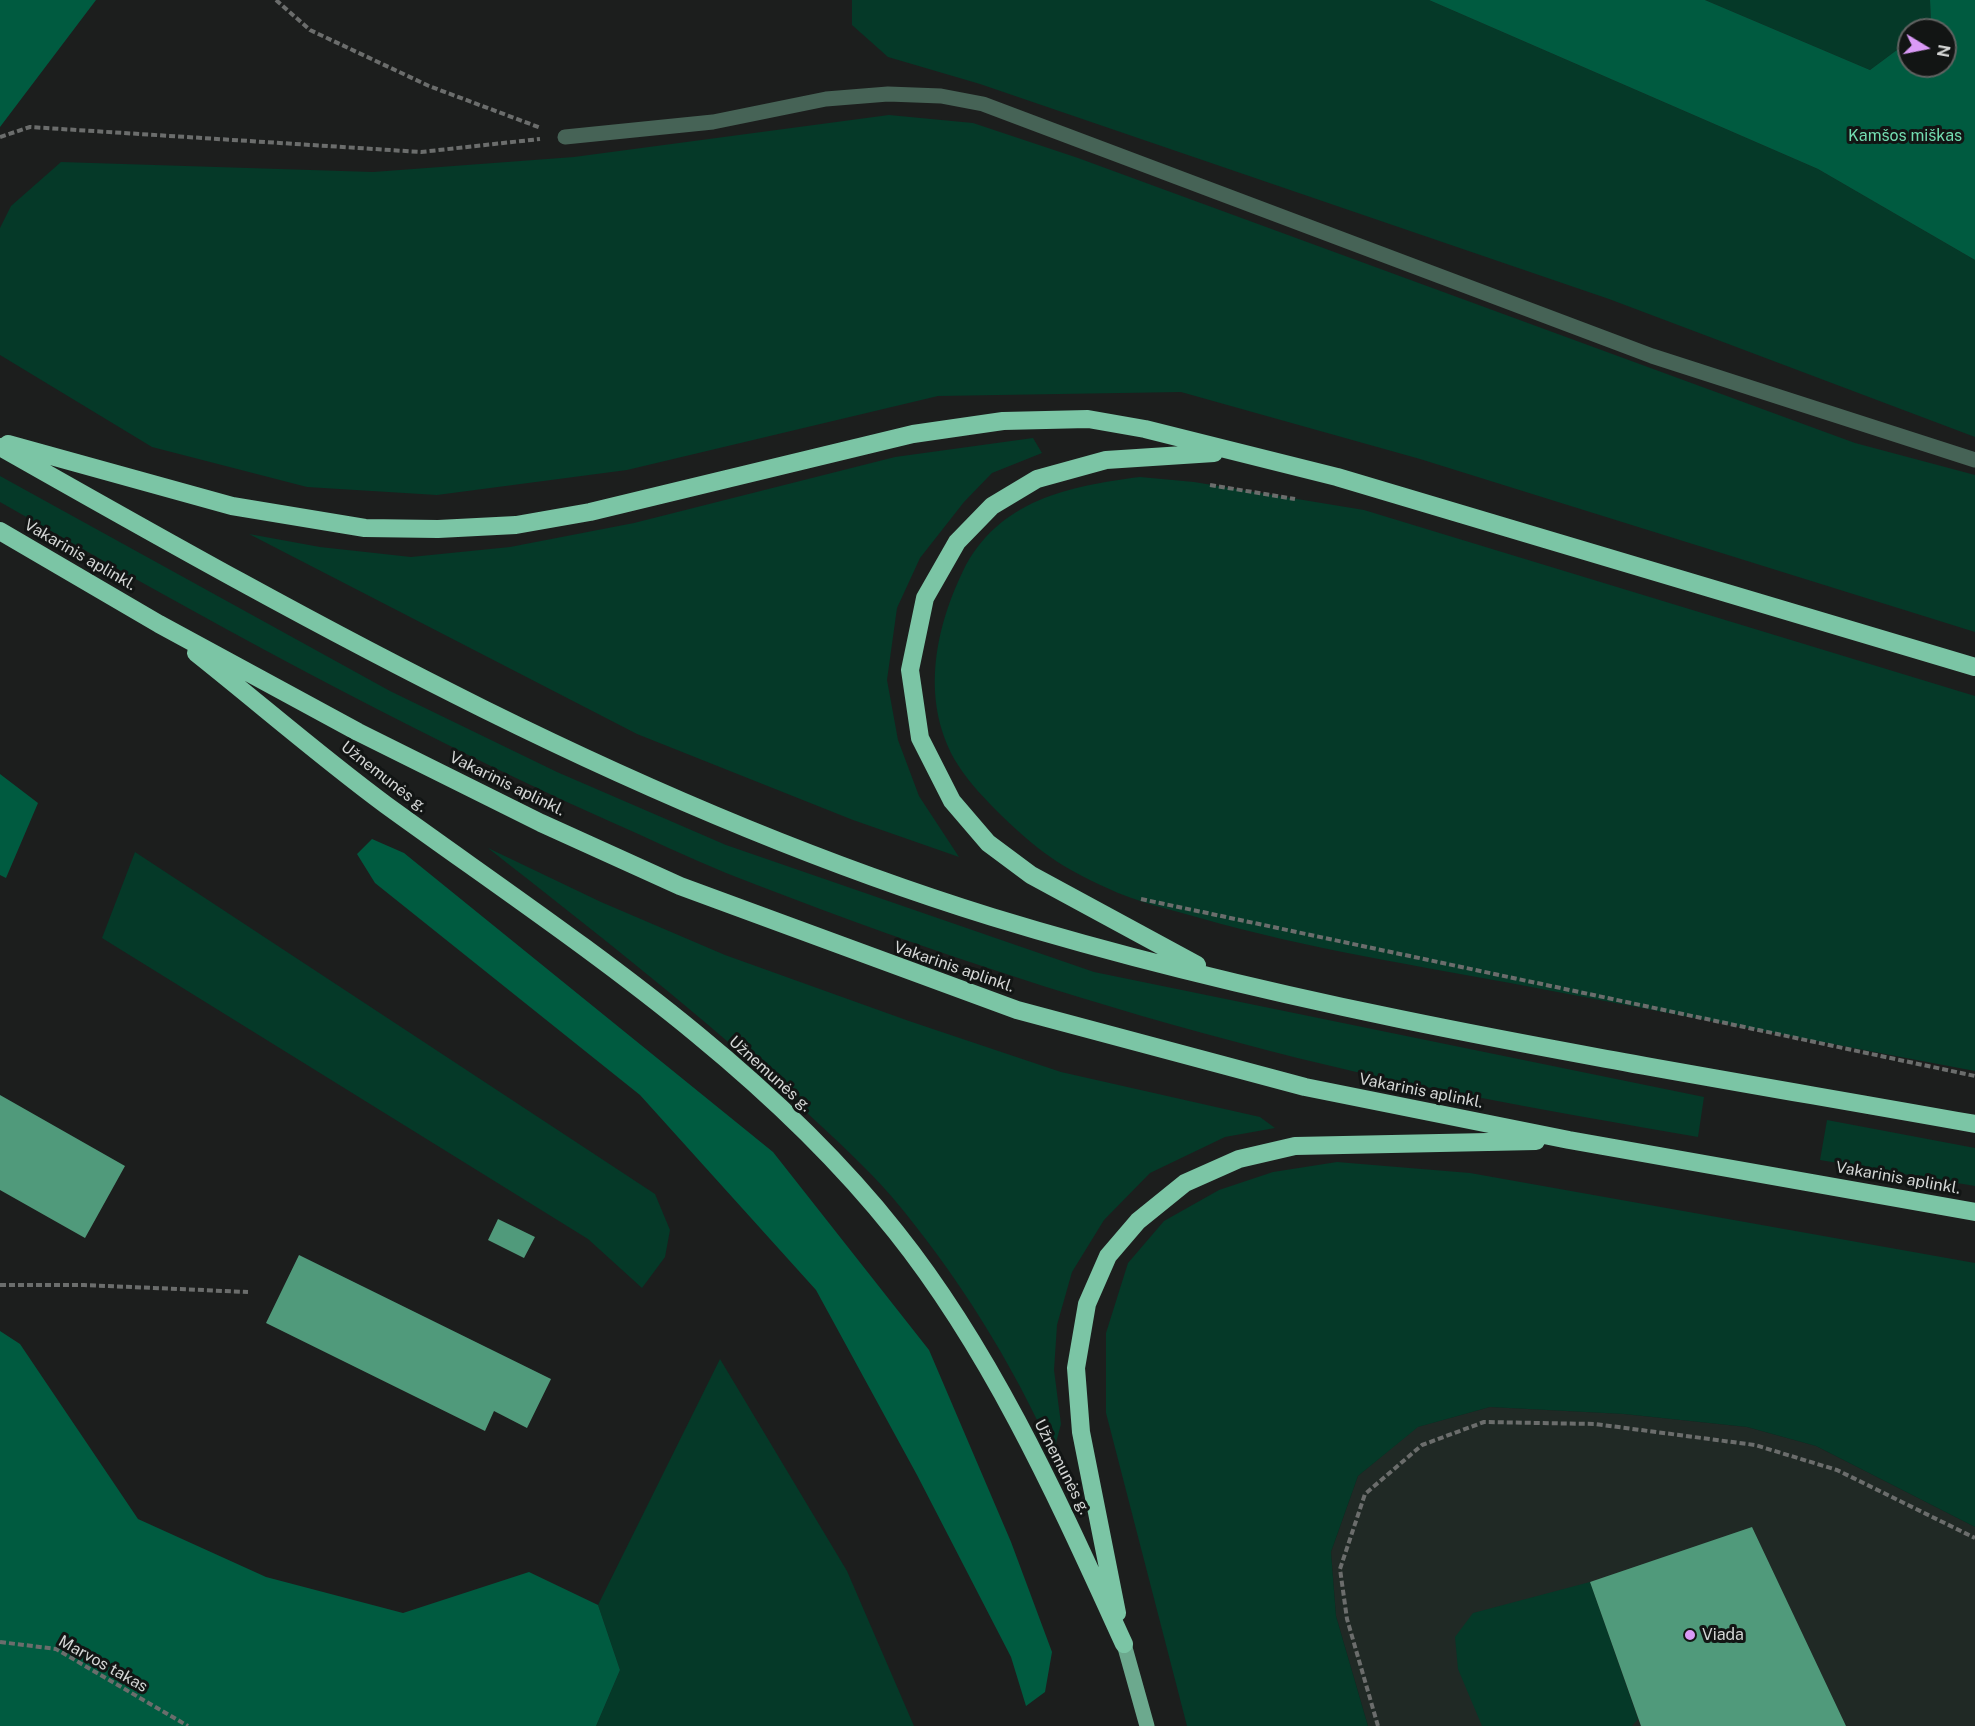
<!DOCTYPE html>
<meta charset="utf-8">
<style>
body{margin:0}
#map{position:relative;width:1975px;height:1726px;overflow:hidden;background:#1c1e1d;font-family:"Public Sans",sans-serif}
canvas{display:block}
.north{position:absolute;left:1897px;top:18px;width:60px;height:60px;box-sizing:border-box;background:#121514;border:2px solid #606261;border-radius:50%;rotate:100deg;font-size:16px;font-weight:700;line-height:24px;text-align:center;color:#d4d6d5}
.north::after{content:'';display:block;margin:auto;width:21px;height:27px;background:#da9af6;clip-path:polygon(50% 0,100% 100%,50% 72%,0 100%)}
</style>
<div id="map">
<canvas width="1975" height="1726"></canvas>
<div class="north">N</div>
</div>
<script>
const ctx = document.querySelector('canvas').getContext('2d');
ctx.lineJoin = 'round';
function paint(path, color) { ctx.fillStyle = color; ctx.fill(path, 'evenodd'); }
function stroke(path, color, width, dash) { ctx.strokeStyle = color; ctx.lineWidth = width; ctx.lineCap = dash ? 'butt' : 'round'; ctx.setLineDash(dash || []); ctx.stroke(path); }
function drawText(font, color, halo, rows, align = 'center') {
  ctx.font = font + ' "Public Sans",sans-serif'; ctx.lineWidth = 6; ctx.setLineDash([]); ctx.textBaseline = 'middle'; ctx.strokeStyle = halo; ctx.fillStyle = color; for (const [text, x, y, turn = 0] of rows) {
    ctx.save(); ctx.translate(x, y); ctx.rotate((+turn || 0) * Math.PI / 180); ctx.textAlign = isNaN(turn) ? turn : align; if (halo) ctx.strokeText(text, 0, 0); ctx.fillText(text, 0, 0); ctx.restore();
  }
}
paint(new Path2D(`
 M1490,1407l134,7 123,13 69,19 159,81v199h-607l-32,-110 -5,-64 27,-76 59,-49z`), '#202925');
paint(new Path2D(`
 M852,0h577l389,169 157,91v177l-366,-138 -629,-215 -92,-27 -36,-32z
 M1705,0h225l1,25 -6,5h-16v11l-39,29z
 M889,115l84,8 105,35 777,285 120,32v157l-555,-173 -239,-67 -243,4 -311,74 -190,25 -130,-8 -155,-40 -152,-92v-127l11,-22 50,-44 312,10 201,-15z
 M1033,438l9,15 -50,20 -28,29 -44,56 -23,50 -10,72 11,60 21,56 40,61 -106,-37 -216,-86 -388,-200 71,13 91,10 99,-10 124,-24 261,-66z
 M0,476l390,215 167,81 169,73 368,127 610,125 -6,40c-154,-27 -308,-53 -458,-94 -175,-46 -346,-104 -514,-170 -39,-16 -78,-35 -117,-52 -210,-94 -410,-205 -609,-319z
 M1140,477l54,5 170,28 611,186v375c-148,-28 -296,-56 -444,-84 -111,-21 -223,-38 -331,-69 -31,-9 -64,-16 -93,-30 -45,-20 -70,-38 -105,-72 -16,-16 -32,-32 -44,-51 -38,-61 -24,-134 5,-194 35,-71 106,-85 177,-94z
 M488,848l113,54 124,53 184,66 152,51 199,45 15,11 -50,9 -75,36 -46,47 -32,52 -15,53 -3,45 7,54 -8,30c-41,-92 -96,-180 -161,-257 -26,-30 -57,-58 -87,-86 -100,-94 -209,-178 -317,-263z
 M135,852l520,342 15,36 -5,27 -23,31 -54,-49 -486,-301z
 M1827,1120l148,28v38l-155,-26z
 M1337,1162l133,11 505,90v264l-159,-81 -69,-19 -123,-13 -134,-7 -72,20 -60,49 -27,76 5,64 32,110h-181l-81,-313v-80l22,-70 36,-42 55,-31 54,-18z
 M720,1359l127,212 67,155h-318l24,-56 -22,-65z
 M1590,1582l48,137 -6,7h-150l-24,-57 -3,-32 18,-24z`), '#053928');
paint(new Path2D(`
 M0,0h96l-96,127z
 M1429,0h276l165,70 39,-29v25h36v-36h-20l6,-5 -1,-25h45v260l-157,-91z
 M0,774l38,29 -32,75 -6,-3z
 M372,839l32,14 369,299 156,198 82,192 41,110 -7,40 -19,14 -15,-49 -94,-182 -101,-185 -176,-195 -265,-212 -18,-29z
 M0,1331l20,13 118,175 128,58 137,36 126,-41 69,33 22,65 -24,56h-596z`), '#005b40');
paint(new Path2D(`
 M0,1095l125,71 -40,72 -85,-48z
 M498,1219l37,18 -11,21 -36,-18z
 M299,1255l252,124 -24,49 -33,-17 -9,20 -219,-108z
 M1752,1527l94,199h-205l-51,-144z`), '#509a7b');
stroke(new Path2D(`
 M276,0l34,30 119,56 112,42
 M0,137l30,-10 391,25 119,-13
 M1210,485l85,14
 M1141,899l834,177
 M0,1285h84l164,7
 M0,1642l56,7 132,77
 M1378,1726l-31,-107 -7,-50 25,-75 57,-49 62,-23 111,2 160,21 82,25 138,68`), '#6b6d6c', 4, [6, 3]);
stroke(new Path2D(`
 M565,137l148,-15 113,-23 62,-5 53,2 42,8 669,252 323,104`), '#466356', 15);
stroke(new Path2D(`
 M1124,1644l23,82`), '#6ca98e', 15);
stroke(new Path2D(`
 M8,444l224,62 133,22 73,1 78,-4 74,-13 323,-78 90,-13 85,-2 57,10 192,48 638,190
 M0,447c319,181 640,361 992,470 320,98 654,148 983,207
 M0,531l159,93 199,108 183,91 139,63 337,124 288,77 264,53 406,72
 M196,653c63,50 125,104 190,152 178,129 371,252 510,427 98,123 163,270 228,412
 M1197,965l-166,-90 -43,-32 -36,-42 -32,-63 -10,-68 15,-72 32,-56 35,-36 45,-27 69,-19 108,-7
 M1117,1613l-36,-181 -5,-64 11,-64 21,-48 30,-35 47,-38 54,-24 56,-13 241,-5`), '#7bc5a5', 18);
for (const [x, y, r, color] of [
 [1690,1635,6,"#da9af6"]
]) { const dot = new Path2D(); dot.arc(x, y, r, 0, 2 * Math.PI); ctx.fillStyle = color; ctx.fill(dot); stroke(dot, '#121514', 2); }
drawText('16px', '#73ddb1', '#121514', [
 ["Kamšos miškas",1905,136]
]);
drawText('16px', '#d4d6d5', '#121514', [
 ["Vakarinis aplinkl.",80,555,30],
 ["Užnemunės g.",384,777,38],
 ["Vakarinis aplinkl.",507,784,26],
 ["Vakarinis aplinkl.",954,967,19],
 ["Užnemunės g.",770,1074,42],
 ["Vakarinis aplinkl.",1421,1091,11],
 ["Vakarinis aplinkl.",1898,1178,10],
 ["Užnemunės g.",1062,1467,63],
 ["Marvos takas",103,1664,29]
]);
drawText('16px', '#d4d6d5', '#121514', [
 ["Viada",1702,1635]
], 'left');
</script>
